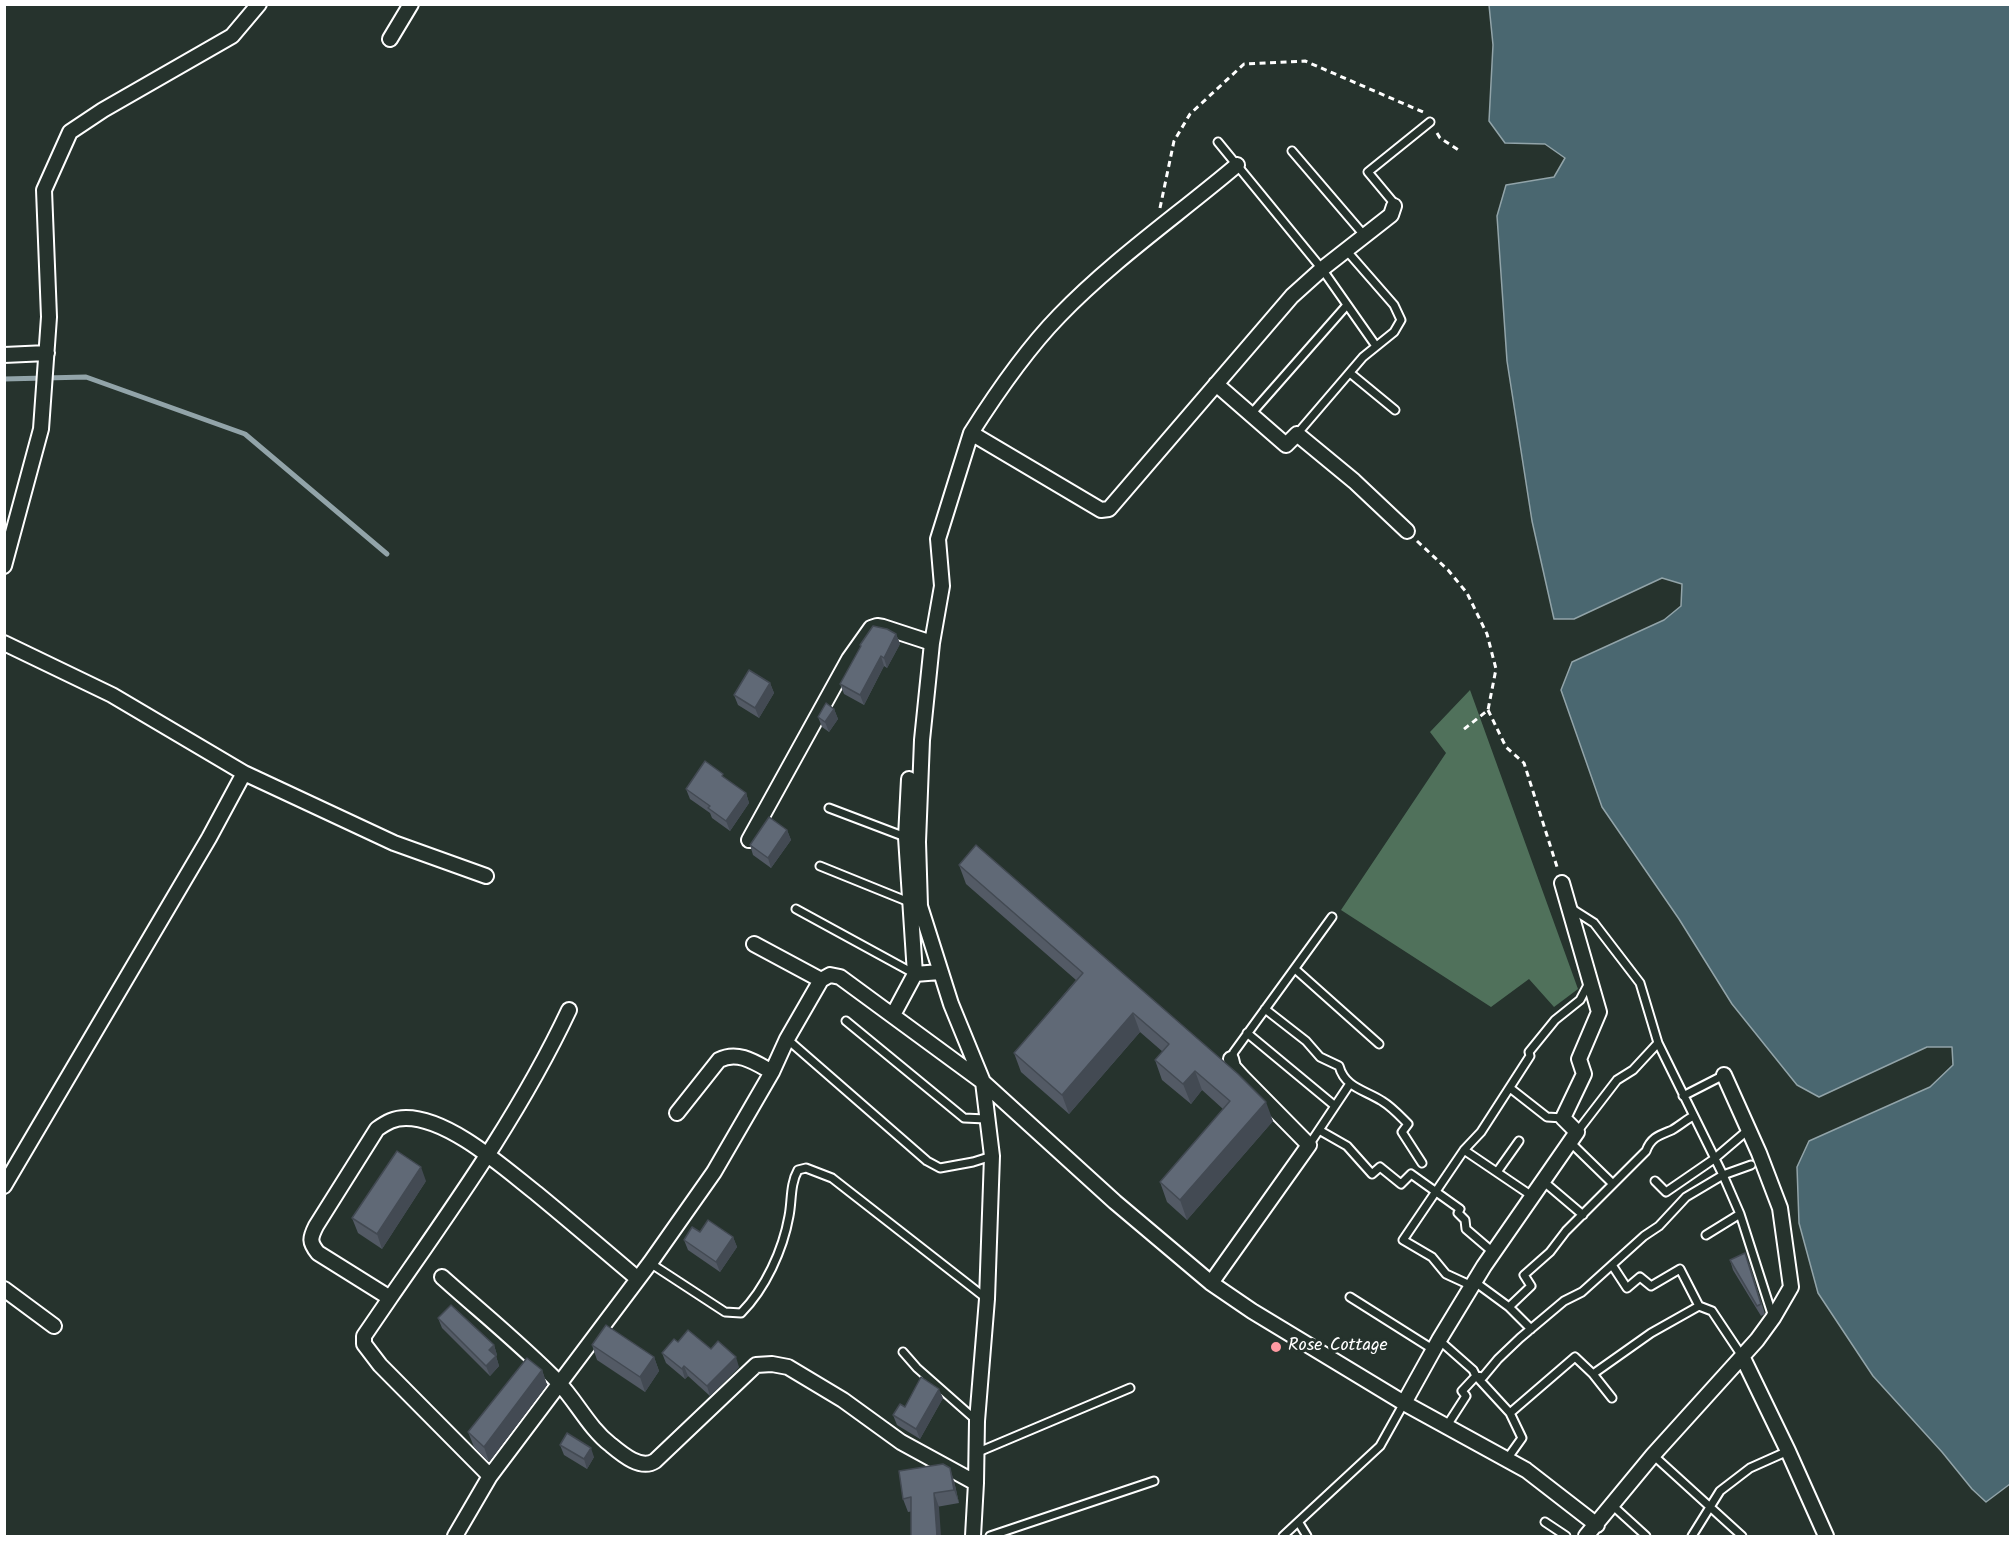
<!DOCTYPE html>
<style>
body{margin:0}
#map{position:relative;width:2015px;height:1541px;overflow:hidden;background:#26332d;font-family:Kalam,sans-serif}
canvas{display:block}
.frame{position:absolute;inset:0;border:6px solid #fff;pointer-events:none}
</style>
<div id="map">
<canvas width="2015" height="1541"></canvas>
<div class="frame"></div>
</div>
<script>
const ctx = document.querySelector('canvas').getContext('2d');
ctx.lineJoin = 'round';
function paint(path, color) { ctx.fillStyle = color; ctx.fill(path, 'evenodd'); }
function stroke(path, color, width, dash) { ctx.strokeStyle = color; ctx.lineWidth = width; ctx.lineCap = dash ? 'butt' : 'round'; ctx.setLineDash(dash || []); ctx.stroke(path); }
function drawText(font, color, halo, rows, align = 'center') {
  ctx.font = font + ' Kalam,sans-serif'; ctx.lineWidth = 6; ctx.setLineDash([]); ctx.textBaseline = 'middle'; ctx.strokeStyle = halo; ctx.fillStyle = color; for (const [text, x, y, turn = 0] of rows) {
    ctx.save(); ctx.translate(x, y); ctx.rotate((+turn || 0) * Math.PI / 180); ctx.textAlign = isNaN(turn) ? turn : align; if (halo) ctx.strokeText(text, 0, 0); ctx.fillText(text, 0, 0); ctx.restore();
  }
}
paint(new Path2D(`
 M1470,690l108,299 -24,18 -25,-28 -38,28 -150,-97 105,-157 -16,-21z`), '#50715b');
const water = new Path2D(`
 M1489,5h521v1479l-24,18 -14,-13 -30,-37 -69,-76 -55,-83 -19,-70 -2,-56 12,-26 121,-54 23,-22 -1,-18h-25l-108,50 -22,-12 -65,-81 -53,-85 -77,-112 -41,-117 11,-28 92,-42 17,-14 1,-22 -20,-6 -88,41h-20l-22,-98 -25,-160 -10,-145 9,-31 48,-8 11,-19 -20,-14 -40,-1 -16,-22 4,-76z`);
paint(water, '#4a6770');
stroke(water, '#92a4a9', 1.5);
stroke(new Path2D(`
 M4,379l82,-2 159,57 142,120`), '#92a4a9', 5);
const service = new Path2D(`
 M1218,142l104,127 54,77
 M1292,151l72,84
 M1394,206l-1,-4 -25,-30 62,-50
 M1350,373l45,37
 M1251,414l96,-109
 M1297,434l66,-77 31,-25 7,-12 -7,-15 -48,-55
 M829,808l79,30
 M820,866l89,36
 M796,909l119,65
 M1572,909l22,14 46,60 18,60 65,132 17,39 33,103
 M1295,969l84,75
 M1265,1009l41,32 14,16 19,9c6,22 26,24 43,35 10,6 18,15 26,23l-6,8 20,31
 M846,1021l118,97 22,1
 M1247,1033l88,73
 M787,1039l140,122 13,7 33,-6 19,-6
 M1231,1059l3,-7 98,-135
 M1510,1088l37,29 16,1
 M1683,1096l41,-21
 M1319,1130l28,16 25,28 8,-7 21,17 10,-10 49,35 -2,4 7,7 1,9 28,24
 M1577,1132l40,-52 16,-10 25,-27
 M1570,1142l43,42
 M1309,1145l40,-60
 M1464,1150l68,46
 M1497,1172l22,-31
 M1543,1181l40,34
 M1655,1181l11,11 48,-33 34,-29
 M1706,1235l34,-21
 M650,1263l75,49 16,1c24,-24 42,-63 48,-97 3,-15 1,-32 9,-46l8,-2 26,10 155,121
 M1612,1265l15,23 13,-11 11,9 29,-17 19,37
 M1475,1282l34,25 22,22
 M1472,1286l-26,-12 -14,-17 -29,-17 61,-90 17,-18 49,-76 -1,-4 26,-32 25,-20 9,-17
 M1350,1297l84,53
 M1509,1307l22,-21 -7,-11 26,-23 16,-21 80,-80c5,-14 14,-16 26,-21 7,-4 14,-10 21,-14
 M1439,1340l34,30 3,6 34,37
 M903,1352l14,16 60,53
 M1612,1398l-19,-24 58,-41 48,-27 13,5 30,45
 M1446,1427l20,-31 -4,-5 14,-15 7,1 15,-18 22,-21 44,-37 18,-9 62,-56 15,-10 27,-29 37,-22 28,-10
 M976,1453l154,-65
 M1653,1455l89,81
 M1507,1459l15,-21 -12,-25 65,-56 18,17
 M1612,1505l34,31
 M1545,1522l21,14
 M1299,1523l8,13
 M990,1536l164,-55
 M1283,1536l97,-90 24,-43
 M1692,1536l28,-45 30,-23 38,-17`);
const minor = new Path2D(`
 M390,39l21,-35
 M4,355l43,-2
 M1216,384l70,61 11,-11 57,47 53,50
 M971,433c26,-41 54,-82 88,-117 54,-56 119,-101 178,-151
 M4,566l37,-137 8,-112 -5,-127 26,-58 33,-22 129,-74 27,-32
 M4,643l108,52 132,78 -35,65 -205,348
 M244,773l150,70 92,33
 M909,779l-3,58 9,137 25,-2
 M749,840l100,-181 22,-31 6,-2 6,1 49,16
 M754,944l67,36
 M893,1015l22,-41
 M677,1113l42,-53c19,-10 37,3 53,12
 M442,1277c39,35 80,68 116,105 19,20 31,46 53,63 12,10 30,25 44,16l101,-96 16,-1 16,3 55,33 58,42 75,41
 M1211,1283l98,-138 -66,-67 -10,-11 -2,-8
 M4,1289l50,37
 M390,1298c65,-94 130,-184 179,-288
 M1742,1356l46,95 38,85
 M1404,1403l35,-63 45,-74 93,-134 -14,-14 21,-44 -5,-15 20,-47 -37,-129
 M490,1476l-110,-111 -16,-21v-8l26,-38 -72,-45c-9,-11 -8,-15 -2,-27l61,-97c10,-7 17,-11 29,-11 43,0 98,50 130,75 34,28 68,57 102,86
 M455,1536l35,-60 160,-213 64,-91 58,-100 15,-33 34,-59 9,-5 10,2 143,105 132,120 96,81 41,28 152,92 122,67 71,55
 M973,1536l3,-53 1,-62 10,-122 5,-143 -9,-74 -32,-78 -31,-98 -2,-64 4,-102 10,-97 10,-57 -4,-47 33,-106 130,77 8,-1 183,-213 30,-27 69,-54 3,-9
 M1586,1536l67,-81 104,-115 16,-22 18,-31 -11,-79 -21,-55 -35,-78`);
stroke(service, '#fff', 11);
stroke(minor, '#fff', 18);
stroke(new Path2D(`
 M1437,133l3,5 20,13
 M1160,208l14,-67 16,-27 54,-50 61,-3 118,51
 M1417,541l31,29 19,23 20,41 9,35 -8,41 -25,20
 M1488,710l18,37 18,16 34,107`), '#fff', 3, [6, 4.5]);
stroke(service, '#26332d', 7);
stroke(minor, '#26332d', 14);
paint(new Path2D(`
 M896,634l4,10 -13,24 -3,-2 -20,39 -20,-11 -4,-10 21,-37 -1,-2z
 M770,683l4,10 -15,25 -21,-13 -4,-10z
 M834,709l4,10 -9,13 -7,-5 -4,-10z
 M725,779l21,14 3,10 -19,28 -18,-13 -2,-5 -20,-14 -4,-10z
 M787,830l4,10 -20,28 -18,-13 -3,-10z
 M959,865l314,256 -86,99 -20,-18 -7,-20 63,-73 -21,-19 -11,14 -29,-24 -7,-20 8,-8 -23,-20 -71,82 -48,-42 -7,-19 62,-73 -110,-96z
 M426,1181l-44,68 -24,-16 -6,-15z
 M700,1232l33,5 4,10 -17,25 -32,-22 -4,-10z
 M1730,1260l19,3 16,51 -4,2 -28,-46z
 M438,1318l56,27 3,10 -1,1 3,10 -9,10 -48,-48z
 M678,1342l33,7 28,18 -29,29 -22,-20 -3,3 -19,-16 -4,-10z
 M592,1345l62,12 5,14 -14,21 -48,-32z
 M542,1370l5,15 -58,77 -15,-15 -6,-15z
 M943,1398l-23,41 -23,-14 -4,-10 12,-8z
 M560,1445l34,12 -7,12 -23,-14z
 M954,1481l5,22 -51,9 -5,-13z`), '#535a65');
paint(new Path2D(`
 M896,634l4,10 -13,24 -3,-10z
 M881,656l3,10 -20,39 -4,-10z
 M770,683l4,10 -15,25 -4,-10z
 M834,709l4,10 -9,13 -4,-10z
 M746,793l3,10 -19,28 -4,-10z
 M787,830l4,10 -20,28 -3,-10z
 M1133,1013l7,19 -71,82 -7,-19z
 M1195,1071l7,19 -11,14 -8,-20z
 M1266,1102l7,19 -86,99 -7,-20z
 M421,1167l5,14 -44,68 -5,-15z
 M733,1237l4,10 -17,25 -4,-10z
 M494,1345l3,10 -1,1 3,10 -9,10 -4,-10 3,-16z
 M654,1357l5,14 -14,21 -5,-15z
 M736,1357l3,10 -29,29 -3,-10z
 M684,1366l4,10 -3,3 -3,-10z
 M542,1370l5,15 -58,77 -5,-15z
 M939,1389l4,9 -23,41 -4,-10z
 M591,1448l3,9 -7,12 -3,-10z
 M950,1468l4,13 5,22 -5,-13z
 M934,1493l5,14 2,29h-4z`), '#434a53');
const building = new Path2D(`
 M873,626l14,3 9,5 -12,24 -3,-2 -21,39 -20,-11 21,-38 -1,-1z
 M749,670l21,13 -15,25 -21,-13z
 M826,703l8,6 -9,13 -7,-5z
 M705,761l18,13 -1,2 24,17 -20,28 -18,-13 2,-2 -24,-17z
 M769,817l18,13 -19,28 -18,-13z
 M976,845l262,229 28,28 -86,98 -20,-18 70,-81 -35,-30 -12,13 -28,-24 14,-16 -36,-31 -71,82 -48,-42 69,-80 -124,-108z
 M397,1151l24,16 -44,67 -25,-16z
 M708,1220l25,17 -17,25 -32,-22 8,-13 8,5z
 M1745,1253l16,51 -4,2 -27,-46z
 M451,1305l43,40 -5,5 7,6 -10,10 -48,-48z
 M606,1325l48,32 -14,20 -48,-32z
 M688,1330l23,19 7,-8 18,16 -29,29 -23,-20 -2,3 -20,-16 12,-14 4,3z
 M527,1358l15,12 -58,77 -16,-15z
 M921,1377l18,12 -23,40 -23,-14 7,-11 5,3z
 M567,1433l24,15 -7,11 -24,-14z
 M943,1464l7,4 4,22 -20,3 3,43h-26v-39l-8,2 -4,-28z`);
paint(building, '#606976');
stroke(building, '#434a53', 1.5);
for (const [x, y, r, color] of [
 [1276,1347,6,"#ff9aa2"]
]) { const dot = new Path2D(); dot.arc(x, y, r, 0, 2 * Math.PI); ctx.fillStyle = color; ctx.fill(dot); stroke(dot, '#26332d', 2); }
drawText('18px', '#fff', '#26332d', [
 ["Rose Cottage",1288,1347]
], 'left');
</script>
